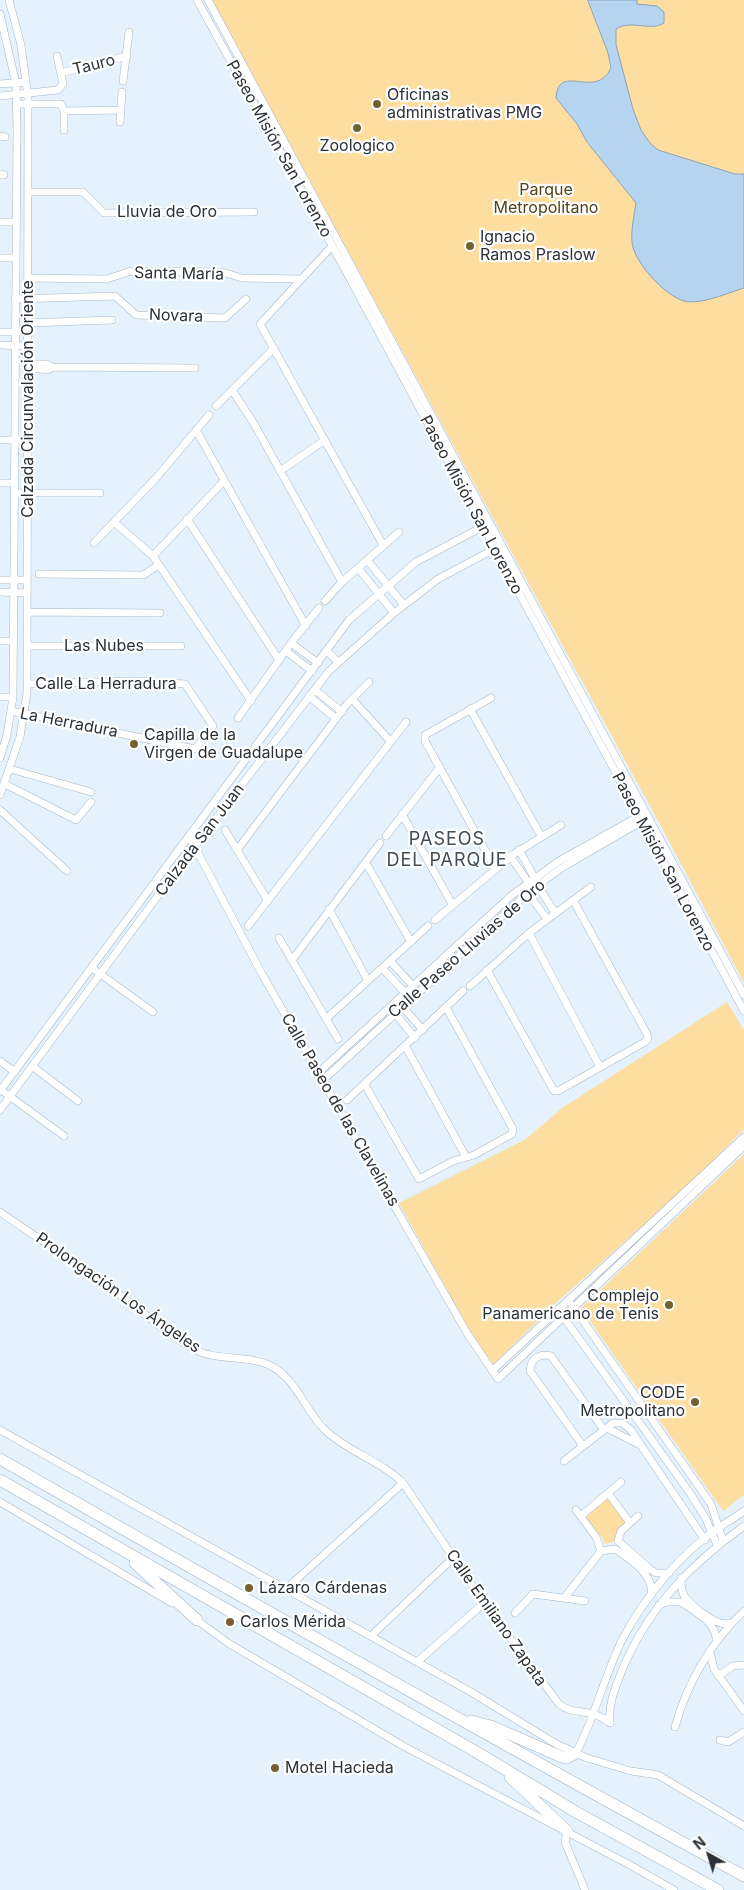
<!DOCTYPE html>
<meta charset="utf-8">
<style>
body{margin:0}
#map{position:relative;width:744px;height:1890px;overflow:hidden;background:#e5f2fe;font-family:Inter,sans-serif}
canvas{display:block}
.north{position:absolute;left:684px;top:1830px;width:50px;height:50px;-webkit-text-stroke:4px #fff;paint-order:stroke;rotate:321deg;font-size:14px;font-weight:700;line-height:20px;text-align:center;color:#2b3137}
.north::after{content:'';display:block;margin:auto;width:18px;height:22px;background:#2b3137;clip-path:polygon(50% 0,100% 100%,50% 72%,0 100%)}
</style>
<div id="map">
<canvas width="744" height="1890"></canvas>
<div class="north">N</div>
</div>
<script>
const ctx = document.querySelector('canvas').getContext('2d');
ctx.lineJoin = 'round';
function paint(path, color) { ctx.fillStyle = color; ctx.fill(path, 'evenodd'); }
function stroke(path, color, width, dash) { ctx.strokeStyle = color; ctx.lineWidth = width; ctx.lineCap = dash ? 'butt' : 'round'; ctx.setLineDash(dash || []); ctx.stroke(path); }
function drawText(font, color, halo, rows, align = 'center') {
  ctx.font = font + ' Inter,sans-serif'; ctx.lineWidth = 4.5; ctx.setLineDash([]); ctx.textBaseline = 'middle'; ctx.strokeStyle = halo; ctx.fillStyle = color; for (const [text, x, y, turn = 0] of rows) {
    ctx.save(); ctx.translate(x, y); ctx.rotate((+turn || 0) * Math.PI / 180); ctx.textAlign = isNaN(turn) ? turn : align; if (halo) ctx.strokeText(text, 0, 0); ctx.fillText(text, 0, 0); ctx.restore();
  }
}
paint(new Path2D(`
 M211,0h533v983l-81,-153z
 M727,1002l17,28v99l-48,49 -140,125 -66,65 -91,-165 127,-64 36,-31z
 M744,1154v341l-21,16 -142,-203z
 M607,1498l20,25 -10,11 -3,8 -10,2 -1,-5 -18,-21z`), '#fddea0');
const water = new Path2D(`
 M588,0h49v4l20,2 7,6v11c-14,9 -33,-4 -48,6v16l17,64 8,21 9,13 8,7 77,24h9v114c-17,5 -42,17 -60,13 -19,-5 -51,-40 -52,-59 -1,-13 2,-26 4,-39l-49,-61 -10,-18 -21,-26c2,-37 40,3 55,-30l-3,-15z`);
paint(water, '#b5d4f0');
stroke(water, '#8ca3b8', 1);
const minor = new Path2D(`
 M197,0l144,262 403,749
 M208,0l536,995
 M0,14l16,70 1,47 -4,566 -6,38 -7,23
 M61,73l66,-17
 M123,81l6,-49
 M0,84l26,-2
 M0,96l58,-6 5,-6 -6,-28
 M17,104h44l3,7v19
 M64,111l57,-1
 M120,122l2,-30
 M0,136l5,1
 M0,174l4,1
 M29,192h54l21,21 150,-1
 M0,222h16
 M332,246l-72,78 123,221
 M0,258h15
 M28,278l79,1 24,-8 91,1 20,6 59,1
 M15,299l100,-3 21,19 89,3 21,-19
 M27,323l85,-3
 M0,332h27
 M0,345l27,1
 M27,367l21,3 4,-3 143,1
 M35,369v-5h12l5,3
 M232,390l21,32 89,160
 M216,406l58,-58
 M196,430l110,196
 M0,440h27
 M280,471l45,-31
 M0,483h14
 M15,493h85
 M187,519l92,141
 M114,522l39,34 98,145
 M94,543l63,-66 52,-62
 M153,556l70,-74
 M367,560l37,45
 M358,568l36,45
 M39,574l104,1 16,-10
 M0,580h27
 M0,592l27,1
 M325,601l17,-19 57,-50
 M27,612l133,1
 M0,641h14
 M291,643l27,20
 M27,646h154
 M286,651l26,20
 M327,651l11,11
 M315,690l27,22
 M309,696l27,23
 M0,697h13
 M491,698l-66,37v6l70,127
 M352,699l39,43
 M470,709l71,127
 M11,711l184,38 18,-23 -28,-42 -53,-3 -105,3
 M238,718l53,-75 28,-35
 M10,769l81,23
 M5,784l71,36 15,-18
 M0,795l20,-58 7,-44 1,-596 -7,-52 -12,-45
 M0,810l67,61
 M402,814l50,90
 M225,830l43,71
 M189,836l73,138 205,359 31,46 246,-233
 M386,836l54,-69
 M237,850l110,-146 22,-22
 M519,850c13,21 21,43 36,62
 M510,856l18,26 5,18 14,19
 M366,863l45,79
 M329,909l39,72
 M435,920l79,-66 47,-29
 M248,926l158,-204
 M529,933l71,134
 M279,938l59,101
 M292,960l88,-117
 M390,961l24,26
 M92,968l61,44
 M382,968l25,27
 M487,970l67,121h4l87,-49 3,-3 -1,-5 -74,-134
 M470,986l59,-53 62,-46
 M400,1004l23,26
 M393,1011l22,27
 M326,1019l102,-93
 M406,1047l60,110
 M0,1061l15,11
 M32,1066l46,35
 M319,1072l193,-177 47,-34 82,-46
 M323,1080l208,-190 32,-23 81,-47
 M365,1085l54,94 34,-18 21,-6 38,-21 1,-5 -67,-122
 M1,1090l63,46
 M0,1091l349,-471 67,-58 68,-36
 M347,1100l116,-109
 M0,1110l185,-251 144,-188 65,-58 44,-34 60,-32
 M0,1212c36,25 74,49 109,75 28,20 54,44 83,61 24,14 53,6 77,17 27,12 36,46 56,65 23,22 56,31 78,53l81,120 75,101c14,12 32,3 51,19
 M572,1305l139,199 12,37
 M562,1315l128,178 16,26 11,26
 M492,1371l252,-234
 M607,1428l33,17
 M0,1430l471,262 87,53 29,13 44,13 27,4 86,51
 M583,1446l-53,-75c1,-13 9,-18 21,-15l53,74
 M564,1461l49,-38h9l9,7 11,17 63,93
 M608,1493l22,30
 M0,1502l172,101
 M576,1510l20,27 5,14
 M581,1516l40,-34
 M638,1516l-17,15 -3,10 33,29 5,3h13
 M601,1551l14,-2c15,10 40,26 36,46
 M681,1578c0,6 0,14 4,19 8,10 33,31 45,26
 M286,1589l117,-106
 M565,1597l36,-46
 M659,1605l8,-3h14c14,10 37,21 35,40
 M515,1613l18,-19 52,7
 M194,1618l34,25 177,104 225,118 44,25
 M371,1636l82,-78
 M710,1652l4,17 30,42
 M417,1662l67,-59
 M718,1676l15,-10 11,-1
 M610,1723c-2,-20 6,-37 13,-55 26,-61 68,-104 121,-142
 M675,1727c12,-44 36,-85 69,-116
 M720,1740l8,2 16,-10
 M576,1753c19,-36 28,-76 46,-113 22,-42 57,-85 96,-112 9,-6 18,-11 26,-17
 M567,1831l-2,11 20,48`);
const trunk = new Path2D(`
 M0,1459c247,141 494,281 744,417
 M0,1480l473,270 103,62 142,78
 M135,1563l62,57
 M471,1721l20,5 71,31 5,1 9,-5
 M510,1777l57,54`);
stroke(minor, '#a6b6c5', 8);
stroke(trunk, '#a6b6c5', 12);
stroke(minor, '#fff', 7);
stroke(trunk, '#fff', 11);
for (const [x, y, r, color] of [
 [377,104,5,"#776030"],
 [357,128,5,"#776030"],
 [470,246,5,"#776030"],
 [134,744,5,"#776030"],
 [669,1305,5,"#776030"],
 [695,1402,5,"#776030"],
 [249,1588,5,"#776030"],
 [230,1622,5,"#776030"],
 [275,1768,5,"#776030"]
]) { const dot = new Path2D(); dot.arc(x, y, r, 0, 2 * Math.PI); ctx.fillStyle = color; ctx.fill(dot); stroke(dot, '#fff', 2); }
drawText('16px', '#2b3137', '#fff', [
 ["Tauro",94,65,-14],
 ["Paseo Misión San Lorenzo",279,149,61],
 ["Lluvia de Oro",167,212],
 ["Santa María",179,274,1],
 ["Novara",176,316,2],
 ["Calzada Circunvalación Oriente",28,399,-90],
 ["Paseo Misión San Lorenzo",471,505,62],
 ["Las Nubes",104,646],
 ["Calle La Herradura",106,684],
 ["La Herradura",69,723,11],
 ["Calzada San Juan",200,840,-53],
 ["Paseo Misión San Lorenzo",663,862,62],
 ["Calle Paseo Lluvias de Oro",467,949,-41],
 ["Calle Paseo de las Clavelinas",340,1110,60],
 ["Prolongación Los Ángeles",118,1293,35],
 ["Calle Emiliano Zapata",496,1618,55]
]);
drawText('16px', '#2b3137', '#fff', [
 ["Oficinas",387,95],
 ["administrativas PMG",387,113],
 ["Zoologico",357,146,"center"],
 ["Ignacio",480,237],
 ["Ramos Praslow",480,255],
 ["Capilla de la",144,735],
 ["Virgen de Guadalupe",144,753],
 ["Complejo",659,1296,"right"],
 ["Panamericano de Tenis",659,1314,"right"],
 ["CODE",685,1393,"right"],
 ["Metropolitano",685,1411,"right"],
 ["Lázaro Cárdenas",259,1588],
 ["Carlos Mérida",240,1622],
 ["Motel Hacieda",285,1768]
], 'left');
drawText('16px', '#554218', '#fff', [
 ["Parque",546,190],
 ["Metropolitano",546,208]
]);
ctx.letterSpacing = '1px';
drawText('18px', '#3f4d59', '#fff', [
 ["PASEOS",447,840],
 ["DEL PARQUE",447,861]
]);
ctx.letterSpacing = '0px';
</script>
